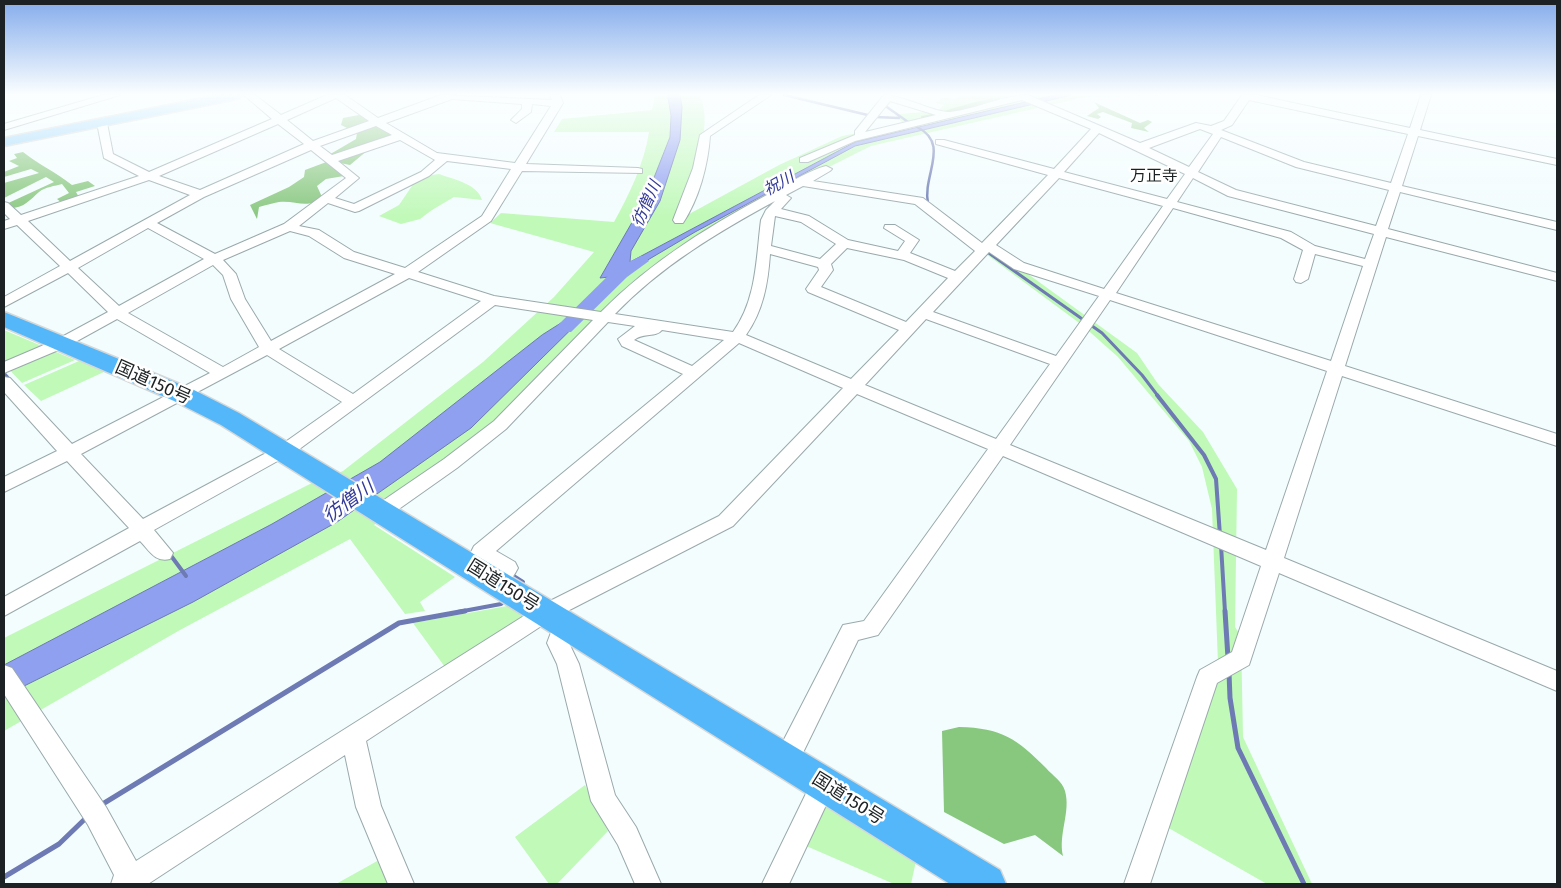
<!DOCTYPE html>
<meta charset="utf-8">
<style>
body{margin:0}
#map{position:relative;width:1561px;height:888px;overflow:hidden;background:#f3fdfe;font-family:"Fira Sans",sans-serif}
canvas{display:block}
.frame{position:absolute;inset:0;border:5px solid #1c2223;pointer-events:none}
</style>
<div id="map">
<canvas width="1561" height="888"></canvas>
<div class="frame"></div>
</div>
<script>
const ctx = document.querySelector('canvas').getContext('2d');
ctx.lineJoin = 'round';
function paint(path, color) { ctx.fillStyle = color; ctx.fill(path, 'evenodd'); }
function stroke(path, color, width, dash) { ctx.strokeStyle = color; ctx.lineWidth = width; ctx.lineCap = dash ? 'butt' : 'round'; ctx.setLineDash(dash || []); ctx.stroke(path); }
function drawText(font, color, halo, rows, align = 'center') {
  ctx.font = font + ' "Fira Sans","Noto Sans JP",sans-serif'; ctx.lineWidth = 5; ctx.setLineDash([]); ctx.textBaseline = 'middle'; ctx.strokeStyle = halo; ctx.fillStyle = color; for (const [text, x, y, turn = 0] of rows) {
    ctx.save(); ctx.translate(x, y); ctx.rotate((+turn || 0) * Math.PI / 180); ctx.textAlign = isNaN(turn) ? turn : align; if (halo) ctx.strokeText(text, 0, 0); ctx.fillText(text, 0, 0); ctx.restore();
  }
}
paint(new Path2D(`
 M655,95h45c15,34 -11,90 -20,124l99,-54 63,-29 62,-12 -10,-10 5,3 -1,-3 39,-3 7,-6 -8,-2 7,-6 11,2 8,-4h217l-93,2 -215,49 -50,25 -181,109 -152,155 -114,90 81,52 -35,25 5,9 -20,3 -55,-75 -170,91 -176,101v-93l306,-154 33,-13 140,-109 71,-65 40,-45 -104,-29 11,-10 113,9c15,-27 30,-58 35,-90h-95l8,-13 90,-9z
 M439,174c14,5 39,10 43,26l-28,-3 -22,13 -12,9 -19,5 -22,-8 20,-11 19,-28z
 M988,245l149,108 21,31 45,48 34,57 -2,138 6,9 2,101 69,147h-45l-109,-62 60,-159 -6,-154 -10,-42 -13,-26 -71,-84 -36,-32 -100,-74z
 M4,330l71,30 -53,23 -18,-19z
 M79,361l27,10 -65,30 -17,-16z
 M507,606l25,15 -82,53 -37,-51z
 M585,785l23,46 -51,53h-8l-34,-47z
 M819,795l97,66 -5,23h-17l-97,-42z
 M379,860l9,24h-52z`), '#c0f9b8');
paint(new Path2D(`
 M1000,98l-6,5 -72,19 -1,-6c27,-4 51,-16 79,-18z
 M1094,102l46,21 8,-3 4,2 -8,6 5,4 -18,-4 1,-5 -29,-11 -6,2 4,3 -3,2 -11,-3 12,-8z
 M364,114l30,22 -20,9 -24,20 -15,-3 -8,-6 29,-17 1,-6 -16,-8 2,-7z
 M23,152c16,13 33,20 49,33l16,-4 7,5 -19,6 4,7 -39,12 2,-4 19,-4 -5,-4 12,-6 -7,-9c-7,2 -17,3 -23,8 -10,9 -18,19 -34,15l-1,-2 50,-23 -8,-5 -42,21v-15l35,-10 -8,-4 -27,8v-5l15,-6 -10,-5 8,-3 -3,-4z
 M329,161l21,14 -24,4 -9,7 5,11c-14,13 -26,3 -43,5 -6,1 -13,3 -20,5l-2,12 -7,-14 39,-18 15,-10 1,-7z
 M959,727c43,1 58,12 87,41 7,8 16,13 19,23 6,21 -7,43 -2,65l-28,-21 -31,9 -60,-32 -2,-81z`), '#88c77e');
const water = new Path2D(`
 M668,95h12l2,12 -2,33 -20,61 -29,50 -1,11 225,-120 200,-47h17l-217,51 -160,86 -49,29 -18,14 -28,3 46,-80 24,-61 1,-21z
 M607,294l-136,134 -134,94 -144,80 -189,94v-31l268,-141 108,-62 162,-127z`);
paint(water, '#90a0f1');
stroke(water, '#6d7ab3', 1);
stroke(new Path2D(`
 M784,95l92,22 23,1
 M887,95l-5,7 2,3 27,19
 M917,127c34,17 5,48 11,77`), '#6d7ab3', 2.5);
stroke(new Path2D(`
 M986,251l116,82 40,42 16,21
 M4,373l7,8`), '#6d7ab3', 3);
stroke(new Path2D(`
 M1157,395l47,60 12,24 4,57
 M1221,545l4,67
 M169,553l17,23
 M513,573l-1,2 11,7 -5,5
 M458,612l43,-8 4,-4`), '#6d7ab3', 4);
stroke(new Path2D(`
 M1225,611l3,47
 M1229,673l1,25 8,50 66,136
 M101,805l298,-182 66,-12
 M4,877l55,-33 29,-28`), '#6d7ab3', 5);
paint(new Path2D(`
 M641,256l6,2 2,3 -22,16 -56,55h-12l-3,-4 3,-4 56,-55z`), '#90a0f1');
const minor = new Path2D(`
 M103,95h17l-116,35v-6z
 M244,95h11l26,20 46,-20h18l33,23 63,-23 111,5 -2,-5h10l3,8 -37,61 112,4 4,1v4l-120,-2 -31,50 -73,51 76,24 107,16c51,-52 113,-89 177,-123 15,-8 32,-19 48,-23l6,3 -2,2 -17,10 110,17 59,45 66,-68 -112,-31v-4h8l110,29 37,-40 -69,-29 -167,41 -47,21h-8v-4l55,-23v-4l29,-36c19,0 51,18 66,17 27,-3 54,-17 78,-17l112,48 56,-20 15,3 13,-5 18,-26h14l154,33 11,-33h10l-11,35 137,29v6l-139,-29 -16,50 155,36v8l-157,-38 -12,37 169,44v8l-171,-44 -41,129 212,68v12l-215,-70 -58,182 273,113v20l-278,-118 -30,92 -32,18 -67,201h-26l73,-207 3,-7 32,-18 29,-86 -258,-110 -125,179 -20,5 -63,129 -9,4 -9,-4 -3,-8 3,-8 66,-128 21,-4 124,-172 -131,-55 -124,132 -181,93 -186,122 15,65 33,78h-26l-32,-77 -11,-52 -197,129h-37l3,-9 -26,-50 -84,-131v-29l8,3 94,139 30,54 402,-254 181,-91 124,-128 -104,-45 -243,208 19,11 3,6c-6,12 -16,25 -30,20l-3,-6 9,-12 -20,-12 -3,-6 3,-6 209,-172 -61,-28 -4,-7 17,-13 -27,-4 -102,107 -49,39 -68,48 -7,2 -7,-2 -2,-5 2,-5 69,-47 50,-38 99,-101 -98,-15 -205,151 -7,2 -129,72 19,23 -3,6c-15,4 -21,-9 -30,-18l-136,75v-19l125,-69 -62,-67 -63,31v-15l53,-26 -53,-59v-15l6,1 62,66 138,-71 -93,-54 -49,27 -64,27v-11l54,-23 50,-27 -40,-39 -64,34v-10l56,-31 -43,-41 -13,4v-8l6,-2 -6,-6v-11l4,1 13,12 118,-39 -35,-18 -7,-35 1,-2h8l1,2 6,31 36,18 123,-53zM336,98l33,23 -56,20 -26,-21zM452,99l70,5v5l-11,11 5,3 15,-11 1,-8 19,2 -36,57 -78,-10 -51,-30zM1249,100l159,34 -17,49 -87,-21 -83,-32 11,-5zM890,101l46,14 -71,17zM278,124l26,20 -104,46 -41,-14zM376,126l16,9 -60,20 -12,-9zM1200,129l13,5 -24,33 -40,-19zM1099,133l86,41 -18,25 -103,-27zM1221,137l75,30 93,23 -13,36 -140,-36 -38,-18zM400,140l35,20 -14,12 -67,32 -19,-6 24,-20 -21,-17zM311,150l35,28 -62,46 -69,30 -58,-31 47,-26zM447,161l64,8 -29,47 -77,52 -51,-16 -35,-22 -20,-4 29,-23 27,9 4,-1 70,-35zM1059,178l104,28 -59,83 -80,-26 -28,-18zM1193,178l35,18 146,38 -9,25 -50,-13 -24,-14 -114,-30zM149,180l41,15 -120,66 -42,-40zM803,186l112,18 60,47 -20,20 -45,-18 9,-13 -24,-15h-10l-1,3 21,13 -7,10 -50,-11 -39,-24 -28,-7 10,-11 -5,-3zM775,201l-9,9 -5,10c-5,38 -4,79 -28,112l-118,-18c46,-48 103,-82 160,-113zM1173,208l108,30 22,12 -9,29 2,3 5,1 7,-4 7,-25 48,12 -32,95 -215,-68zM775,216l26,6 35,22 -16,15 -49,-13zM148,228l56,31 -85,47 -41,-38zM290,231l19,5 35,22 51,16 -124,67 -26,-42 -9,-25 -13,-14zM847,248l57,12 44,18 -42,44 -85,-35 12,-17 -2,-6zM989,252l25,17 85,27 -43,60 -123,-44zM770,254l48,13 1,3 -13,19 2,3 91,38 -48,49 -105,-44c17,-24 22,-51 24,-81zM213,265l10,10 8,24 28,48 -36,20 -95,-54zM409,278l72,23 -128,93 -74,-45zM1110,300l217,71 -61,179 -256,-105zM926,319l124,45 -54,75 -131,-54zM662,330l62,10 -32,26 -58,-26c11,-8 21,-2 28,-10zM267,355l75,47 -61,43 -138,74 -62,-65z
 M759,95h12l-61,41c-2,29 -11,63 -27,87h-8l-2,-3 20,-52 7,-33z
 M564,616l8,3 3,6 -6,18 10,21 36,131 21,32 25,57h-26l-17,-39 -27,-44 -34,-137 -10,-21 9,-24z
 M824,772l9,3 3,9 -47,100h-27l53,-109z`);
const major = new Path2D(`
 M218,95h25l-6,4 -233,47v-8z`);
const highway = new Path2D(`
 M4,312l188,77 47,24 761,457 6,14h-56l-729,-459 -47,-24 -170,-74z`);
stroke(minor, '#9aa9ab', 2);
stroke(major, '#d6d7d7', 3);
stroke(highway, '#d6d7d7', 3);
paint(minor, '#fff');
paint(major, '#98d4fb');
paint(highway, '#53b7f9');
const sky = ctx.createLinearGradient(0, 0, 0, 219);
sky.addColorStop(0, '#85acec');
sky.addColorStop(0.43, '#fafeff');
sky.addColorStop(1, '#fafeff00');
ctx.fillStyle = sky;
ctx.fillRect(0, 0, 1561, 219);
drawText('16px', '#1c2223', '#fff', [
 ["万正寺",1154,177]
]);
drawText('italic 16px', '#333a97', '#fff', [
 ["祝川",779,184,-29],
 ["彷僧川",647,204,-66]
]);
drawText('18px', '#1c2223', '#fff', [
 ["国道150号",153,383,24],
 ["国道150号",503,586,32],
 ["国道150号",848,799,32]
]);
drawText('italic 19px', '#333a97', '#fff', [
 ["彷僧川",349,502,-36]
]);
</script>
